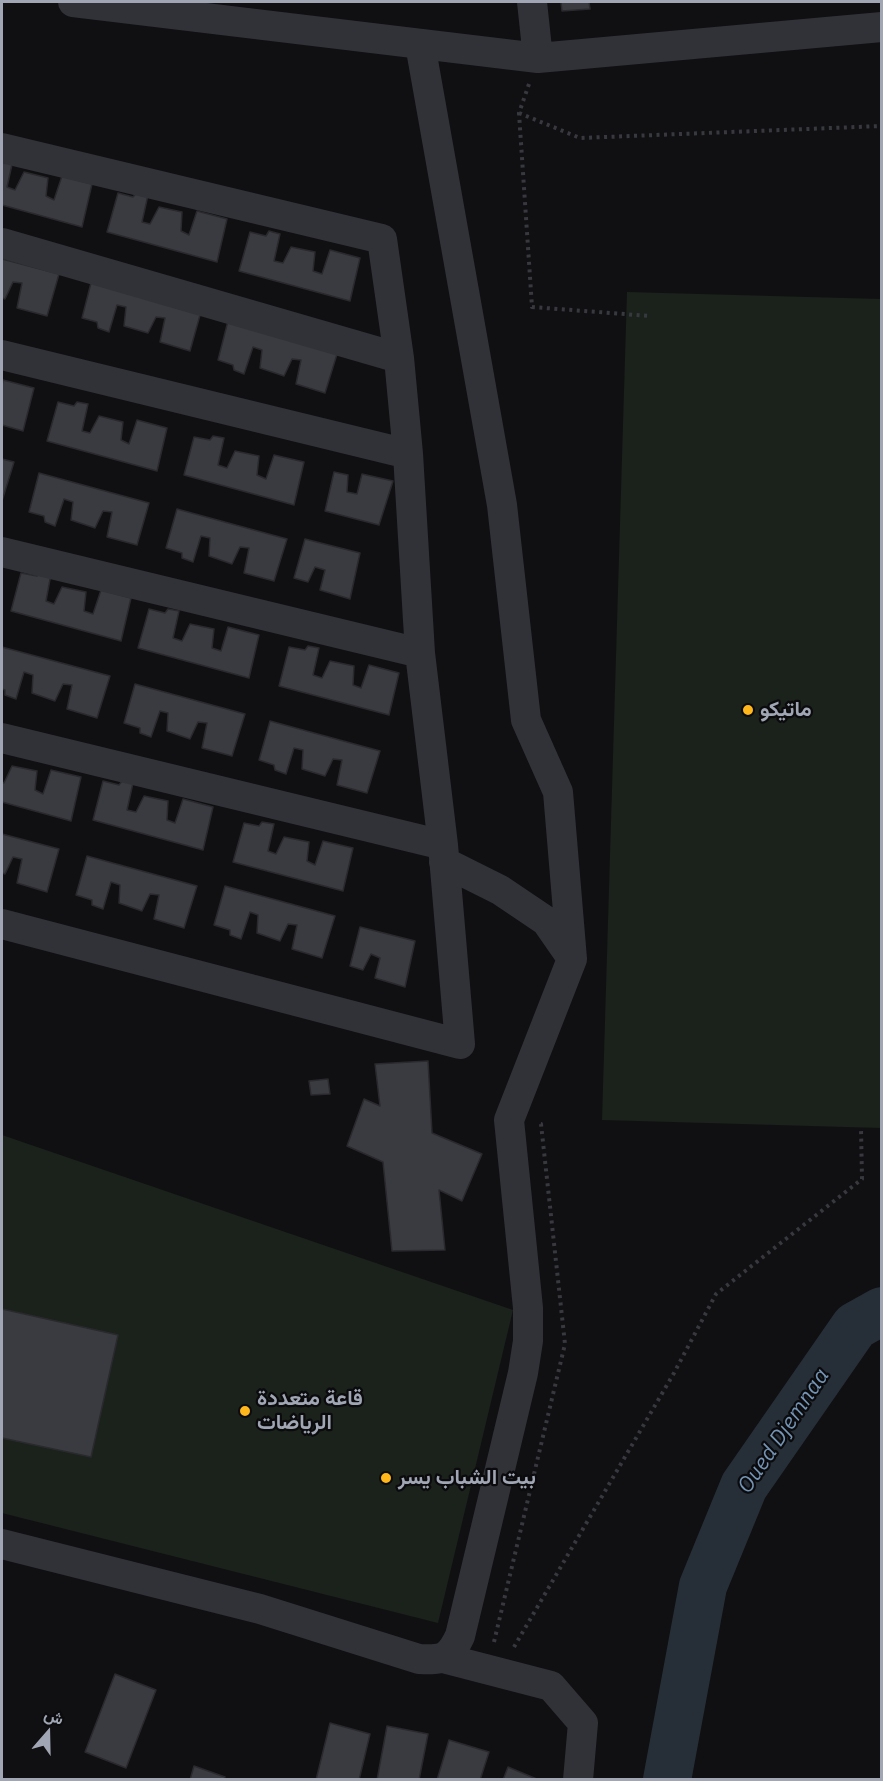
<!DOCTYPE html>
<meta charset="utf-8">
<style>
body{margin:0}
#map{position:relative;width:883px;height:1781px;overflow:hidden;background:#101012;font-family:"IBM Plex Sans",Vazirmatn,sans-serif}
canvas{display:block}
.frame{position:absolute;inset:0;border:3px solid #a0a6b4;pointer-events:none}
.north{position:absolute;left:18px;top:1703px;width:60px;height:60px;-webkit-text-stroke:4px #0b0b0d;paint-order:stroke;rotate:20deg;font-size:16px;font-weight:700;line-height:24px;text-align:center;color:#a0a6b4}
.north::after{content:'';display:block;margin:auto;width:21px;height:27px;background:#a0a6b4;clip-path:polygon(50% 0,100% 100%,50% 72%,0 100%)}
</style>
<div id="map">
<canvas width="883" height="1781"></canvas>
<div class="frame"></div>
<div class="north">ش</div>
</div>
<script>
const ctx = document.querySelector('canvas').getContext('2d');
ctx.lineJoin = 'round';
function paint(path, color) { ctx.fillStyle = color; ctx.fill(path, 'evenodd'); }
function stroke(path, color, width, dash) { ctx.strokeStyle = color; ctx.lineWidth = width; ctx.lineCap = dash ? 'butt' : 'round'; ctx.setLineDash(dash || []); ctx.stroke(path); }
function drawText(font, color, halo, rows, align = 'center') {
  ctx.font = font + ' "IBM Plex Sans",Vazirmatn,sans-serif'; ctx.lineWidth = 4.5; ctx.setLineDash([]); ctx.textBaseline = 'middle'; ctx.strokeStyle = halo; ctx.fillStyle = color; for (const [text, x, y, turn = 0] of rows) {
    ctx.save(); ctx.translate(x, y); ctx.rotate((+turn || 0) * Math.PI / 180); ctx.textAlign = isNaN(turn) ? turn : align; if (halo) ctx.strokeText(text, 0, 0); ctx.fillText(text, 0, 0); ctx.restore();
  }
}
paint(new Path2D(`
 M627,292l254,7v829l-279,-8z
 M2,1135l511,175 -75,313 -436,-110z`), '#1a221b');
stroke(new Path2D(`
 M667,1780l36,-194 41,-100 111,-160 27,-15`), '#262f37', 48);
const building = new Path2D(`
 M561,2h28l1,7 -28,2z
 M2,158l11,2 -6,27 8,3 9,-18 24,6 -2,18 8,4 8,-24 30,8 -10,43 -80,-22z
 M137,192l11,3 -6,27 8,2 9,-17 23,5 -1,19 8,4 8,-24 30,8 -10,43 -110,-30 11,-39 15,4z
 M269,231l11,3 -6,27 9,2 8,-16 24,5 -2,19 9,3 8,-24 30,8 -10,43 -111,-30 11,-39 16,4z
 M2,259l57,15 -12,42 -30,-8 5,-25 -9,-1 -8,17 -3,-1z
 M92,279l110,29 -12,43 -30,-9 5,-24 -9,-1 -8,16 -24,-7 2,-19 -9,-2 -8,27 -11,-4 -1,-6 -15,-4z
 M228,321l110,30 -13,42 -29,-9 5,-24 -9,-1 -8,17 -24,-8 2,-18 -9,-3 -9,27 -10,-4 -1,-5 -15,-5z
 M3,380l31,8 -11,43 -21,-6v-39z
 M58,402l16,4 3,-4 11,2 -6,27 8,2 9,-17 24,6 -2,18 8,4 8,-24 30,8 -10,43 -110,-30z
 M213,436l11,2 -6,27 9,3 8,-17 24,5 -2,19 9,4 8,-24 30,7 -10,43 -110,-30 10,-38 16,3z
 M2,459l12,3 -12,39z
 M334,472l14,3 -1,17 10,2 5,-20 31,7 -14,44 -54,-14z
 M39,473l110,30 -12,42 -30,-8 5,-25 -9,-1 -8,17 -24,-8 2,-18 -9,-3 -9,27 -10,-4 -1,-6 -15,-4z
 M177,509l110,30 -13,42 -30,-8 5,-25 -9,-1 -8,17 -23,-8 1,-18 -9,-2 -8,26 -11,-4v-5l-16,-5z
 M305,539l55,14 -10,46 -30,-9 5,-20 -10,-3 -7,15 -14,-4z
 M40,572l11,2 -5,27 8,3 8,-17 24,5 -2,19 9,3 8,-24 30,8 -10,43 -110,-30 10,-38 16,3z
 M149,609l16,4 3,-4 11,2 -6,27 9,3 8,-17 24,5 -2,19 9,3 7,-24 31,8 -10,43 -111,-30z
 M308,646l11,2 -6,27 9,3 8,-17 24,5 -1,19 8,3 8,-23 30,8 -10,42 -110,-29 10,-39 16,3z
 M2,647l108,29 -13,42 -30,-9 5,-24 -9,-1 -8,17 -23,-8 1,-18 -9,-3 -8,27 -11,-4v-5l-3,-1z
 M135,684l110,30 -13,42 -30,-8 5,-25 -9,-1 -8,17 -23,-8 1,-18 -8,-2 -9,26 -11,-4v-5l-16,-5z
 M270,721l110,30 -13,42 -30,-8 5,-25 -9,-1 -8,17 -23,-7 1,-19 -9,-2 -8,26 -11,-4 -1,-5 -15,-5z
 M12,766l25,5 -2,19 8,4 8,-24 30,7 -10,44 -69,-19v-20l2,1z
 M103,781l16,4 3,-4 11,2 -6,27 9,2 8,-16 24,5 -1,19 8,3 8,-24 30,8 -10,43 -110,-30z
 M262,822l12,2 -6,27 8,3 8,-17 25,5 -2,19 8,4 8,-24 30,7 -10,43 -110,-29 11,-39 15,3z
 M2,834l57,15 -12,43 -30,-9 5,-24 -9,-2 -8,17 -3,-1z
 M87,856l110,30 -13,42 -30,-9 5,-24 -9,-1 -8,17 -23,-8 1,-18 -9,-3 -8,27 -11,-4v-5l-16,-5z
 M225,886l110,30 -13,42 -30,-9 5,-24 -9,-1 -8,17 -23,-8 1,-18 -8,-3 -9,27 -11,-4v-5l-16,-5z
 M360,927l55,14 -10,46 -30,-9 5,-20 -9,-4 -8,16 -13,-4z
 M428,1061l4,72 50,21 -20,47 -23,-11 6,60 -53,1 -9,-89 -36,-16 17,-47 16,7 -5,-42z
 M328,1079l2,15 -19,1 -2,-14z
 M2,1309l116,26 -27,122 -89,-19z
 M115,1674l41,16 -30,78 -41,-16z
 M330,1723l40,11 -11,46h-43z
 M387,1726l41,8 -9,46h-42z
 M449,1740l40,12 -9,28h-43z
 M194,1766l31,11 -1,3h-34z
 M508,1767l31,13h-36z`);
paint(building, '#3a3b40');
stroke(building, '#2a2a2e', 1.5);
stroke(new Path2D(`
 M529,84l-10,29 13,194 118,9
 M519,113l61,25 302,-12
 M494,1642l71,-298 -24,-220 -4,-1
 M514,1647l160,-274 42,-79 146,-115 -1,-51`), '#37393f', 4, [3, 4.5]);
stroke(new Path2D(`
 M73,2l465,56 344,-31
 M532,2l6,56
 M2,148l380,91 17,119
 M2,243l397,115 9,96 12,199 23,192 17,199 -458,-120
 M2,355l406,99
 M2,552l418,101
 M2,738l441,107
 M444,862l56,28 46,31 25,36
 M2,1544l258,65 159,50c24,1 30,0 41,-23l63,-263 5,-32v-33l-19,-188 63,-161 -14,-167 -32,-72 -24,-215 -82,-461
 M443,1658l108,28 32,37 -5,57`), '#313237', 30);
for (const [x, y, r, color] of [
 [748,710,6,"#ffb71c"],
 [245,1411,6,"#ffb71c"],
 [386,1478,6,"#ffb71c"]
]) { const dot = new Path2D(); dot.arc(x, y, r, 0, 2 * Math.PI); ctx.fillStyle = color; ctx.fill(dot); stroke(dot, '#0b0b0d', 2); }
drawText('bold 21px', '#a0a6b4', '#0b0b0d', [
 ["ماتيكو",760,710],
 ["قاعة متعددة",257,1399],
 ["الرياضات",257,1423],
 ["بيت الشباب يسر",398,1478]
], 'left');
drawText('italic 22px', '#7394b4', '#0b0b0d', [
 ["Oued Djemnaa",784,1431,-56]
]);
</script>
